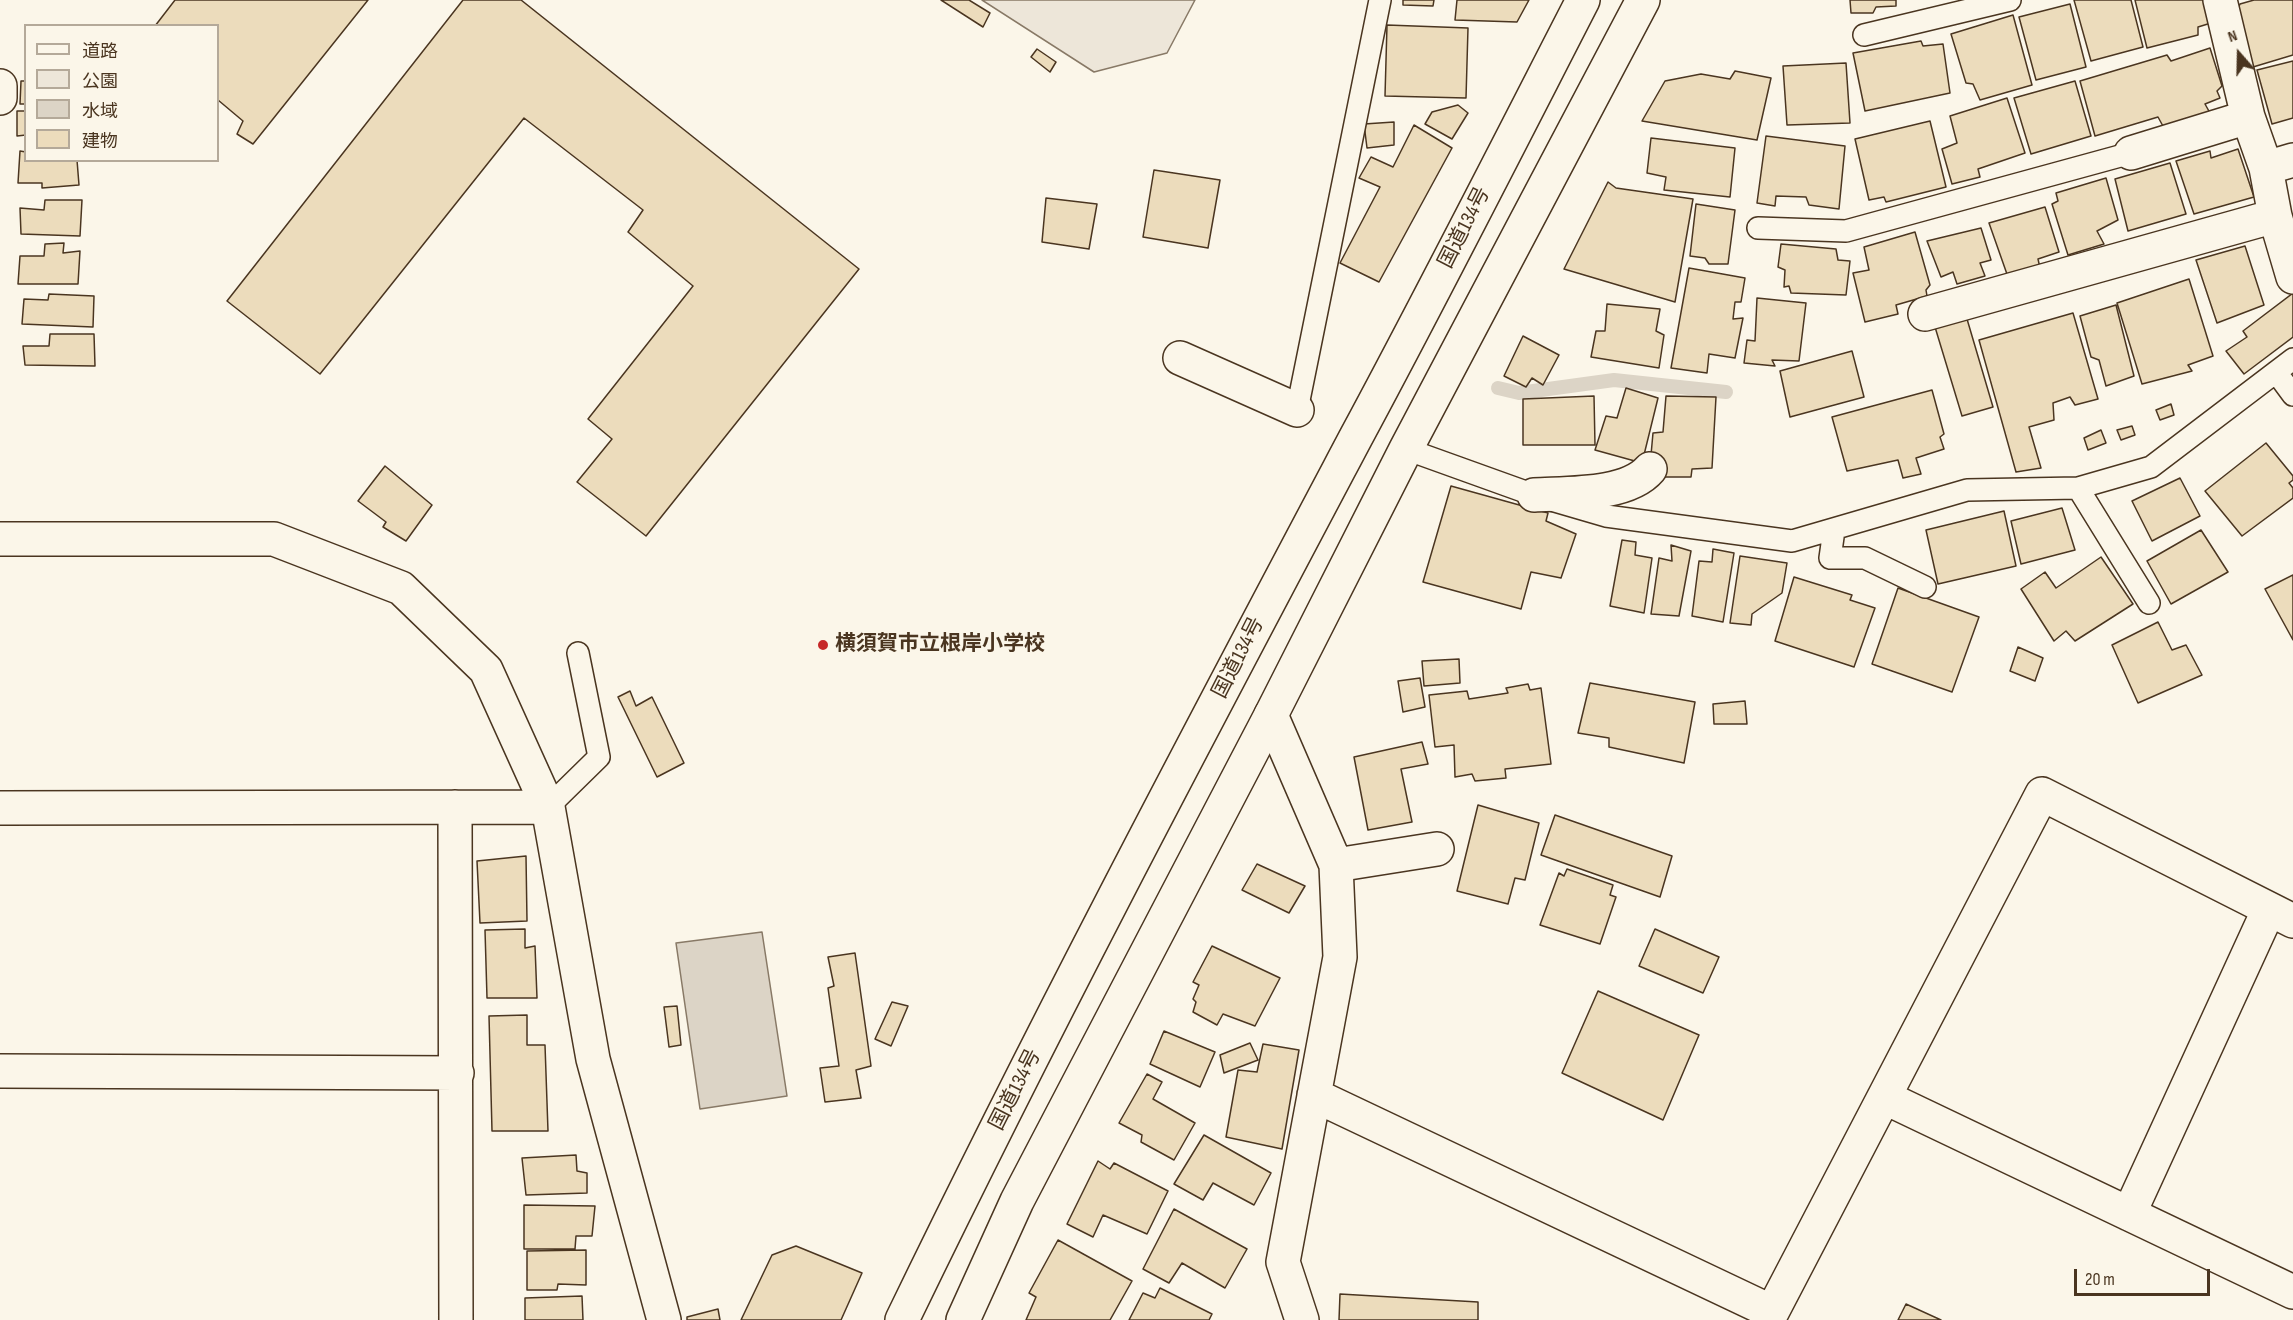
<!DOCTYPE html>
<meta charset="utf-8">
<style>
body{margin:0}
#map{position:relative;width:2293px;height:1320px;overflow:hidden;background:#fbf6e9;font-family:"Sofia Sans Condensed","Noto Sans JP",sans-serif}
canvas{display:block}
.legend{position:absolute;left:24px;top:24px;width:195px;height:138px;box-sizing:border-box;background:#fbf6e9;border:2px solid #b4a999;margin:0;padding:8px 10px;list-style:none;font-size:18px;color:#4a3520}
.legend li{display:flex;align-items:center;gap:12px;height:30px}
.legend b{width:30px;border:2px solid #b4a999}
.north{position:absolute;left:2209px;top:24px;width:60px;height:60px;-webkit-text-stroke:4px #fbf6e9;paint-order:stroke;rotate:340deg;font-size:16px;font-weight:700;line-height:24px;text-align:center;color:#4a3520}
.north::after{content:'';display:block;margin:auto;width:21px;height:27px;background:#4a3520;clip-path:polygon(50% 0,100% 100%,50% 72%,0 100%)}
.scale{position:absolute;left:2074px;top:1269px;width:136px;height:27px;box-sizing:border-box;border:3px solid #4a3520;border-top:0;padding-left:8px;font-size:18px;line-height:21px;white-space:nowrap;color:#4a3520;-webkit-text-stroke:4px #fbf6e9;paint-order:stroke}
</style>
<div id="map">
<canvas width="2293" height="1320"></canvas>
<ul class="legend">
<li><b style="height:8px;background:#fbf6e9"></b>道路</li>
<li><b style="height:16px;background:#ede6d9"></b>公園</li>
<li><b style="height:16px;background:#dcd4c6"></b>水域</li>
<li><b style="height:16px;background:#ecdcbc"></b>建物</li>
</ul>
<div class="north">N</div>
<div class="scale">20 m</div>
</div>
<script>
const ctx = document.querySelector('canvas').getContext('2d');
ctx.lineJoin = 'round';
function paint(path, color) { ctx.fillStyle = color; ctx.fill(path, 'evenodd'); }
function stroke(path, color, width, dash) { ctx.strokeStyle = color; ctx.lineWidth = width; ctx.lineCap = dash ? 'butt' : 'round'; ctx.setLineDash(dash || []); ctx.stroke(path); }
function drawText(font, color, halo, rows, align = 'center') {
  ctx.font = font + ' "Sofia Sans Condensed","Noto Sans JP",sans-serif'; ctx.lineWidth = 4.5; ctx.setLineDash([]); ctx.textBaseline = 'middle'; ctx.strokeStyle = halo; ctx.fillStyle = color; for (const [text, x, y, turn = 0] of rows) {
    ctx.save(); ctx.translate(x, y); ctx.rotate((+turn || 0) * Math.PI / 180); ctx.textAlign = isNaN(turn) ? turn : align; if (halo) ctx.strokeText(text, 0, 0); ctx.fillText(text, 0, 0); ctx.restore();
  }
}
const green = new Path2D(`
 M982,0h213l-28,53 -73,19z`);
paint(green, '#ede6d9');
stroke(green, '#887966', 1.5);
const water = new Path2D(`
 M762,932l25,164 -87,13 -24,-166z`);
paint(water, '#dcd4c6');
stroke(water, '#887966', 1.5);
stroke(new Path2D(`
 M1498,388l21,5 95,-13 112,12`), '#dcd4c6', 14);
const building = new Path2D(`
 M175,0h193l-115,144 -16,-10 6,-13 -25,-21v-74h-63z
 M463,0h58l338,269 -213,267 -69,-54 35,-43 -24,-20 105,-133 -65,-54 15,-22 -119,-92 -204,256 -93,-73z
 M941,0h28l21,13 -7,14z
 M1403,0h31l-1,6 -30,-1z
 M1457,0h72l-12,22 -62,-2z
 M1850,0h46v6l-20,1 -3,6h-22z
 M2074,0h57l12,47 -52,14z
 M2135,0h69l7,23 -13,4v8l-51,13z
 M2254,0h39v55l-40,12 -16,-56 3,-7z
 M2070,4l16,63 -50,13 -17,-63z
 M2013,15l19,70 -52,15 -7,-16 -7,-1 -15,-49z
 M1387,25l81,3 -2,70 -81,-2z
 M1921,41l2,5 20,-2 7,49 -85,18 -12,-58z
 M2210,48l12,38 -5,5 3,7 -15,6 5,9 -46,15 -6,-11 -63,19 -15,-55 87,-26 4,6z
 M1037,49l19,13 -6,10 -19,-15z
 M2293,61v57l-21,6 -15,-54z
 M1846,63l4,60 -63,2 -4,-59z
 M1735,71l36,7 -14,62 -115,-19 23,-40 36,-7 29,5z
 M21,81h5v23h-6z
 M2075,81l16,55 -60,18 -17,-56z
 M2007,98l18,55 -47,16 2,8 -28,7 -10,-35 15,-6 -7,-27z
 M1458,105l10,8 -16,26 -27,-15 7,-12z
 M17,111h9v24l-9,1z
 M1930,121l16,66 -60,15 -2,-5 -15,3 -14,-61z
 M1394,122v23l-27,3 -3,-24z
 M1414,125l38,23 -73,134 -39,-19 40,-76 -21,-9 12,-21 22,10z
 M1766,136l79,10 -6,63 -30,-4 -3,-8 -30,-1 -1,10 -18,-3z
 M1651,138l84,10 -5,49 -66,-7 2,-13 -19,-4z
 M2238,149l16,48 -60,17 -18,-53 34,-10 1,7z
 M20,151l6,1v8h51l2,25 -37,3v-5h-24z
 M2170,163l16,51 -58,17 -13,-52z
 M1154,170l66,10 -12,68 -65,-11z
 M2106,178l12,42 -21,11 7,13 -36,11 -16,-51 6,-3 -2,-8z
 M1608,182l8,6 77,11 -18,103 -111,-33z
 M1046,198l51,6 -8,45 -47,-7z
 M45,200h37l-2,36 -59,-2 -1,-26 24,2z
 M1696,204l39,6 -7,54h-19l-4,-6 -15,-2z
 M2045,207l14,45 -21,7 2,9 -32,9 -19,-54z
 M1981,228l10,32 -11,3 5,13 -28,8 -4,-12 -12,5 -14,-36z
 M1915,232l15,53 -4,5 1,6 -31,9 2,9 -33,8 -12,-49 16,-3 -5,-23z
 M64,243l-1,10 17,-2 -2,33h-60l2,-28h24l1,-12z
 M1781,244l55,5 2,11 12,1 -4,34 -55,-2 -2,-7 -5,1 1,-17 -7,-3z
 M2245,246l19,59 -47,18 -21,-63z
 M1689,268l56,10 -4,24h-6l-2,17 10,-1 -8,40 -26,-4 -2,19 -36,-5z
 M2189,279l24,77 -25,9 4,6 -50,13 -25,-81z
 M2293,293v44l-49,37 -18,-23 21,-14 -4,-6z
 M49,294l45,2 -1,31 -71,-3 2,-25 24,1z
 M1757,298l49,5 -7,58 -27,-1 3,6 -31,-3 3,-23 8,1z
 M1607,304l53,5 -4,22 8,4 -5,33 -68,-11 5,-26h9z
 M2116,305l18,71 -28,10 -7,-26 -8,-3 -11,-41z
 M2073,313l25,86 -23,6 -5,-8 -17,6 1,17 -25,7 12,41 -25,4 -37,-132z
 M1967,319l26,88 -31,9 -27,-89z
 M50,334h44l1,32 -70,-1 -2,-19h26z
 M1523,336l36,19 -16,30 -11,-7 -6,9 -22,-11z
 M1852,351l12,46 -74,20 -10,-46z
 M1626,388l32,10 -16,65 -47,-13 11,-34 11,2z
 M1932,390l12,44 -4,3 4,12 -28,9 5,16 -18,4 -5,-18 -51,11 -15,-54z
 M1594,396l1,49h-72v-46z
 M1666,396l50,1 -4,71 -20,1 -1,8h-42l4,-44 10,-1z
 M2171,404l3,11 -14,5 -4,-10z
 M2132,426l3,9 -14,5 -4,-10z
 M2101,430l5,13 -18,7 -4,-12z
 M2266,443l27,33v4l-4,3 4,5v10l-51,38 -37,-45z
 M385,466l47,39 -26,36 -23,-14 3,-5 -28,-21z
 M2180,478l20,38 -48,25 -20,-40z
 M1451,486l97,27 -2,8 30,13 -15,44 -30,-6 -10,37 -98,-27z
 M2062,508l13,42 -54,14 -10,-43z
 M2004,511l12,55 -78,18 -12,-54z
 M2201,530l27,42 -57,32 -24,-43z
 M1622,540l14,2 -1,13 17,3 -8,55 -34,-7z
 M1671,545l20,6 -12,65 -28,-2 8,-56 13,3z
 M1713,549l21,4 -11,69 -31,-6 7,-55 13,1z
 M1740,556l47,7 -5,30 -30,21 -1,11 -21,-2z
 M2101,557l32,47 -58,37 -9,-10 -12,10 -33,-52 24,-17 11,16z
 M2293,575v65l-28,-51z
 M1794,577l58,18 -2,5 25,8 -21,59 -79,-26z
 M1898,588l81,29 -27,75 -80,-28z
 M2158,622l14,28 14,-5 16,30 -64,28 -26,-58z
 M2018,647l25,11 -8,23 -25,-10z
 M1459,659l1,24 -36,3 -2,-25z
 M1420,678l5,29 -22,5 -5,-31z
 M1590,683l105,19 -11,61 -75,-16v-9l-31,-5z
 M1528,684l2,6 11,-2 10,76 -46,5 1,9 -31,3 -3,-7 -17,3 -1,-32 -19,2 -6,-52 38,-4 2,8 39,-6 -2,-5z
 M630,691l6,15 16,-9 32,66 -27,14 -39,-80z
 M1745,701l2,23h-33l-1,-20z
 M1422,742l6,22 -27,5 11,53 -44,8 -14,-73z
 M1478,805l61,18 -14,57 -10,-2 -7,26 -51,-13z
 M1555,815l117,41 -12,41 -119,-42z
 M526,856l1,65 -47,2 -3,-62z
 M1257,864l48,22 -16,27 -47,-23z
 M1567,869l46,16 -3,10 6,2 -16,47 -60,-19 19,-52 5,3z
 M525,929v19l10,-2 2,52h-50l-2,-68z
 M1655,929l64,28 -16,36 -64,-27z
 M1212,946l68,32 -25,48 -32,-12 -6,11 -24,-13 3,-10 -3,-3 6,-14 -6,-3z
 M855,953l16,113 -15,4 5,28 -36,4 -5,-34 19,-2 -11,-78 6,-2 -6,-29z
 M1598,991l101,44 -36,85 -101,-47z
 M892,1002l16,4 -17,40 -16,-7z
 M677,1006l4,39 -12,2 -5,-40z
 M527,1015v30h18l3,86h-56l-3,-115z
 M1164,1031l51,21 -15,35 -50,-23z
 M1250,1043l8,17 -34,13 -4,-18z
 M1263,1044l36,6 -17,99 -56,-12 12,-67 19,2z
 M1147,1074l15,8 -9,17 42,24 -21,37 -33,-18 1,-7 -23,-12z
 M1204,1135l67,38 -17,32 -41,-22 -10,17 -29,-16z
 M576,1155l1,16 10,2v20l-61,2 -4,-37z
 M1098,1161l12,8 4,-6 54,28 -21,43 -44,-19 -10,22 -26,-13z
 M524,1205l71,1 -3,30h-16l-1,13h-51z
 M1174,1209l73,40 -22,39 -43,-25 -13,20 -26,-14z
 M1058,1240l74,41 -22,39h-84l10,-23 -7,-4z
 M796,1246l66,27 -21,47h-100l31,-65z
 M586,1250v35l-28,-1 -1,6h-30v-39z
 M1160,1288l52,26 -3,6h-80l14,-27 12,5z
 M1340,1294l138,8v18h-139z
 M582,1296l1,24h-58v-22z
 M1906,1304l35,16h-43z
 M718,1309l2,11h-33v-3z`);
paint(building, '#ecdcbc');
stroke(building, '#4a3520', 1.5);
const service = new Path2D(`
 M1864,35l146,-35
 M1758,228l88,3 285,-78
 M2276,372l17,23
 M1297,410l83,-410
 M1406,449l128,46 72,21 186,25 175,-51 111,-2 73,-21 142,-108
 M2078,488l71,115
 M1834,530l-4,28h35l60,29
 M548,807l51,-50 -21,-104`);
const minor = new Path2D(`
 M0,86v12
 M2131,153l117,-36
 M2266,168l27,-8
 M2275,216l18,61
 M1925,314l350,-98 -9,-48 -18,-51 -28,-117
 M1180,358l117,52
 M1534,495c33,-2 93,1 116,-26
 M0,539h274l127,49 85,82 62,137 45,252 71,261
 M1271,715l65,150 4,92 -57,305 19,58
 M455,807l1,513
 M0,808l548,-1
 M1336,865l101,-16
 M0,1071l457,2
 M1314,1095l458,217 270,-518 251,127
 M1884,1097l409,195
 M2129,1214l140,-305`);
const trunk = new Path2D(`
 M902,1320c144,-298 299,-590 454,-883 78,-145 152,-291 227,-437
 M963,1320l54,-119 254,-486 135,-266 237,-449`);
stroke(service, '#4a3520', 24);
stroke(minor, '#4a3520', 36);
stroke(trunk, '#4a3520', 36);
stroke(service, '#fbf6e9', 21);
stroke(minor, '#fbf6e9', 33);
stroke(trunk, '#fbf6e9', 33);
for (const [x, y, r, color] of [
 [823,645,6,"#c62828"]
]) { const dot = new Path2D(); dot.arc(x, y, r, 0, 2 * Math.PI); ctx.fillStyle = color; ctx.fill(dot); stroke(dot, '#fbf6e9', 2); }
drawText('21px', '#4a3520', '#fbf6e9', [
 ["国道134号",1465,228,-63],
 ["国道134号",1239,658,-63],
 ["国道134号",1016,1090,-63]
]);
drawText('bold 21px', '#4a3520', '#fbf6e9', [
 ["横須賀市立根岸小学校",835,645]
], 'left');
</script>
